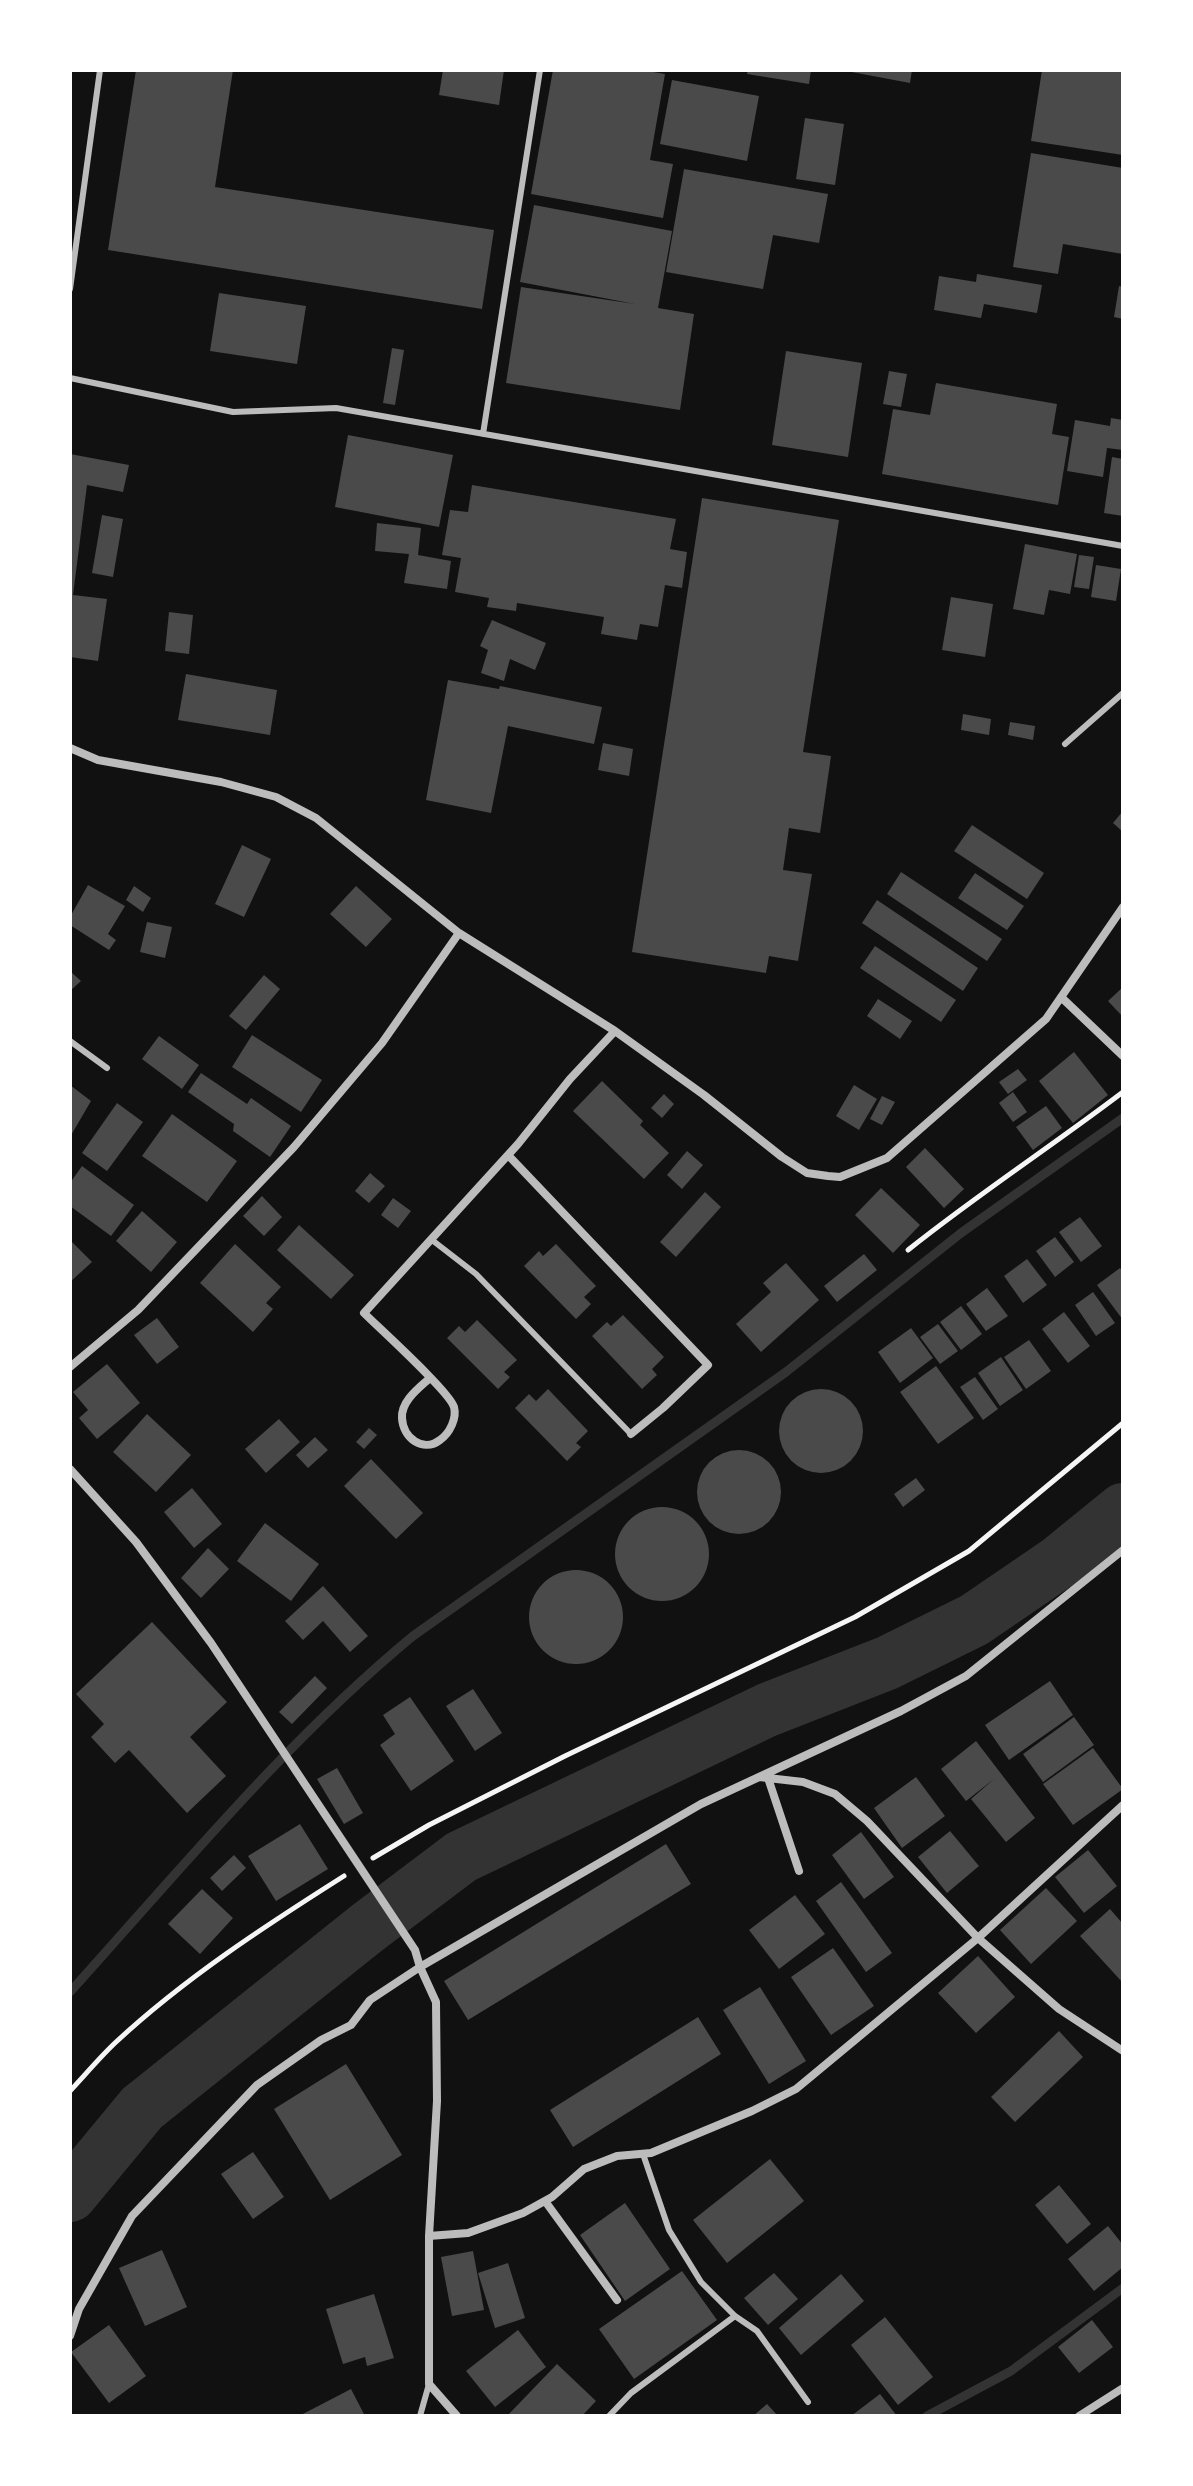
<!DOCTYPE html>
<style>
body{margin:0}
#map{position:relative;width:1193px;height:2486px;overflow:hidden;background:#111;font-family:Spectral,serif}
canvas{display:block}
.frame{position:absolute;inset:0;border:72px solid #fff;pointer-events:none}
</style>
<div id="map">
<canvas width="1193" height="2486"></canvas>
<div class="frame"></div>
</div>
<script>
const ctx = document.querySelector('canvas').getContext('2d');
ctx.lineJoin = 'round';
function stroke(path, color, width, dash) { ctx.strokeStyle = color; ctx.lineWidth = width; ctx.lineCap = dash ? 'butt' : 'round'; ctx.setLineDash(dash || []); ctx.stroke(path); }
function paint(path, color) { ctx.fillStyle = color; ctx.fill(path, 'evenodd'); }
stroke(new Path2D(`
 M70,1992c110,-122 216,-251 343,-356l373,-264 175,-139 162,-115
 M927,2416l84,-45 112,-83`), '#333', 9);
stroke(new Path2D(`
 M70,2195l72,-87 225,-180 94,-71 306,-147 120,-47 87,-43 85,-58 64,-52`), '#333', 54);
paint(new Path2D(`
 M136,70h97l-18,117 279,43 -12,79 -374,-59z
 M443,70h61l-5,35 -60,-10z
 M553,70h88l24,4 -15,86 23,4 -10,54 -132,-24z
 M748,70h63l-2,14 -62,-10z
 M841,70h71l-2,13z
 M1042,70h81v85l-92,-14z
 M672,80l87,16 -12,65 -87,-17z
 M805,118l39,6 -9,61 -39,-6z
 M1031,153l92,15v86l-60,-10 -5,30 -45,-7z
 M684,169l144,25 -9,49 -46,-8 -10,54 -97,-17z
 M534,205l138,26 -14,77 36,6 -14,96 -174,-27 15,-96 114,17 -115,-22z
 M977,274l65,11 -5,28 -53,-9 -3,14 -47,-8 5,-34 37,6z
 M1119,286l4,1v32l-9,-2z
 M219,293l87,13 -9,58 -87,-13z
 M392,348l12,2 -9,55 -12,-2z
 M786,351l76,12 -14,94 -76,-12z
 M889,371l18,3 -6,33 -18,-3z
 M936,383l121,21 -5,30 17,3 -11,68 -176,-31 11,-65 37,6z
 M1111,418l12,2v30l-16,-2 -4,29 -36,-6 8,-51 35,6z
 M348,435l105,20 -14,72 -104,-20z
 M70,454l59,11 -6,27 -36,-7 -14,110 34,4 -9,62 -28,-4z
 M1112,457l11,2v57l-19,-3z
 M472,485l204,34 -6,30 17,3 -5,36 -17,-3 -7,42 -18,-3 -3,16 -36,-6 3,-17 -87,-14 -1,8 -29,-4 2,-9 -34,-6 6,-34 -19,-3 8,-45 18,2z
 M702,498l137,22 -36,232 28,4 -11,77 -31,-5 -6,42 29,4 -14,87 -29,-5 -3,17 -134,-21z
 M102,515l21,4 -10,58 -21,-4z
 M377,523l44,5 -3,27 33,6 -4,28 -43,-6 5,-29 -34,-3z
 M1025,544l52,10 -7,40 -21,-4 -5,25 -31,-6z
 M1079,555l15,2 -5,32 -15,-2z
 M1096,565l25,4 -5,32 -25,-4z
 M951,597l42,7 -8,53 -43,-7z
 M169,612l24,3 -4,39 -24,-3z
 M492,620l54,23 -11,27 -25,-11 -6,22 -23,-8 7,-23 -8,-4z
 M186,674l91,16 -7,45 -92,-15z
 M448,680l51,9 1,-3 102,21 -8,37 -86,-18 -17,87 -65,-13z
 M963,714l28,5 -2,16 -28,-5z
 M1010,722l25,4 -2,14 -25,-5z
 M603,743l30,6 -4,27 -31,-6z
 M1123,811v21l-10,-9z
 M972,825l72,48 -17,26 -73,-48z
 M242,845l29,14 -27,58 -29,-13z
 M901,872l101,67 -15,22 -100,-67z
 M975,873l49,33 -17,24 -49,-32z
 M88,885l37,21 -17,28 8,6 -7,10 -39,-25v-8z
 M134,886l17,12 -8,14 -17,-12z
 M356,886l36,33 -26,28 -36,-33z
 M877,900l101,68 -15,23 -101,-68z
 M147,922l25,5 -7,31 -25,-6z
 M875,946l81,54 -15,22 -81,-54z
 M70,971l11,10 -11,10z
 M264,975l16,14 -34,41 -17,-14z
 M1123,987v30l-15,-16z
 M878,999l34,22 -12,18 -33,-23z
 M252,1035l70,45 -21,32 -69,-45z
 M159,1036l40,29 -17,24 -40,-30z
 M1074,1052l34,43 -35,28 -34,-42z
 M1018,1069l9,11 -19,14 -9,-12z
 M201,1073l46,31 4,-6 40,28 -21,31 -37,-26 1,-7 -46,-32z
 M602,1081l41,40 -3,4 29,28 -25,26 -71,-68z
 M70,1085l21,16 -21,36z
 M854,1085l23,14 -18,31 -23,-14z
 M1013,1092l14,20 -14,10 -14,-19z
 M664,1094l10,10 -12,14 -11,-10z
 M882,1096l13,6 -13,23 -12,-6z
 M117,1103l26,19 -36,49 -25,-18z
 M1046,1106l16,22 -29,22 -17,-23z
 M172,1114l65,47 -30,41 -65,-46z
 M925,1148l39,41 -20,19 -38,-41z
 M687,1151l16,14 -21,24 -15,-14z
 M82,1166l52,39 -23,31 -41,-30v-23z
 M370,1173l15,13 -16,17 -14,-12z
 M881,1188l39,37 -27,28 -38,-38z
 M705,1192l16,15 -45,50 -16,-15z
 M262,1196l20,21 -18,19 -21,-20z
 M393,1198l18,13 -13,17 -17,-13z
 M142,1211l35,31 -26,30 -35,-31z
 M1080,1217l22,29 -21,16 -22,-30z
 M299,1225l55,50 -23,24 -54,-49z
 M1055,1237l19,25 -19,15 -19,-26z
 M70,1240l22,22 -22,20z
 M235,1244l46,43 -15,16 7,6 -20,23 -53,-49z
 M556,1244l40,42 -12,11 7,7 -15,15 -52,-53 15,-15 4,5z
 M864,1254l13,16 -40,32 -13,-16z
 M1027,1259l20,26 -24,18 -19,-27z
 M786,1263l33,37 -58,52 -25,-28 35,-32 -8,-9z
 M1120,1268l3,4v48l-26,-35z
 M987,1288l21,28 -22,15 -20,-27z
 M1093,1292l22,31 -19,13 -21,-31z
 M961,1306l21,28 -21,16 -21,-28z
 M1064,1312l26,34 -22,17 -26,-34z
 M623,1315l41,42 -12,12 5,6 -15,14 -50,-53 15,-14 4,4z
 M157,1318l22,29 -22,17 -23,-29z
 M477,1320l40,40 -13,12 6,5 -12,12 -51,-51 12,-12 6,6z
 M938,1324l20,27 -18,13 -20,-27z
 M911,1328l22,30 -33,25 -22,-31z
 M1029,1340l22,31 -25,18 -22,-32z
 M1001,1357l22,33 -23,16 -22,-33z
 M107,1364l33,39 -43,36 -18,-21 9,-8 -15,-18z
 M936,1366l38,52 -36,26 -38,-52z
 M975,1377l23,32 -15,11 -23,-33z
 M779 1431a42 42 0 1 1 84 0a42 42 0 1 1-84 0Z
 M548,1389l40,42 -12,12 5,4 -14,14 -52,-53 14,-14 7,7z
 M147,1414l44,41 -35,37 -43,-40z
 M279,1419l21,23 -34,31 -21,-24z
 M369,1428l8,7 -13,14 -8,-7z
 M315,1437l13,13 -20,18 -12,-13z
 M697 1492a42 42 0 1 1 84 0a42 42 0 1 1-84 0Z
 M371,1459l52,54 -27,26 -52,-53z
 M916,1478l9,12 -22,17 -9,-13z
 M192,1488l30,36 -28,24 -30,-36z
 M615 1554a47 47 0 1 1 94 0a47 47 0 1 1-94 0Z
 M265,1523l54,41 -28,37 -54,-40z
 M208,1548l21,21 -28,29 -20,-20z
 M529 1617a47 47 0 1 1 94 0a47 47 0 1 1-94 0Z
 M323,1586l45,50 -18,16 -27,-31 -20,19 -18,-19z
 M152,1622l75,80 -37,35 36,39 -39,37 -58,-63 -14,13 -24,-26 13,-13 -28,-30z
 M315,1676l12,12 -35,36 -13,-12z
 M1050,1681l23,34 -64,45 -24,-35z
 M473,1689l29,44 -27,18 -29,-45z
 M410,1697l44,64 -43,30 -31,-46 15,-11 -12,-19z
 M1074,1717l20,28 -51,37 -20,-28z
 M976,1741l59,77 -29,24 -35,-43 23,-20 -28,22 -25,-32z
 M1093,1748l30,41 -50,36 -30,-41z
 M337,1768l26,45 -19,11 -27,-45z
 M916,1777l29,39 -43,32 -28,-40z
 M300,1824l28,45 -52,32 -28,-45z
 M950,1831l29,35 -32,27 -29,-36z
 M861,1832l33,45 -30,22 -32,-44z
 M666,1844l25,40 -223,136 -24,-39z
 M1088,1850l29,36 -33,27 -29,-36z
 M234,1855l12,13 -24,23 -12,-13z
 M841,1882l51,71 -26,19 -50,-71z
 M1046,1888l31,33 -46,43 -31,-34z
 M202,1889l31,29 -33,36 -32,-30z
 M795,1895l30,39 -46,35 -30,-39z
 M1110,1909l13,15v59l-43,-47z
 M833,1948l41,58 -43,29 -40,-58z
 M978,1956l37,41 -39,36 -38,-40z
 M760,1987l46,74 -37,23 -46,-74z
 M698,2017l23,37 -148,93 -23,-37z
 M1059,2031l24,26 -68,65 -24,-25z
 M346,2064l56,91 -72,45 -56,-91z
 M253,2152l31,45 -31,22 -32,-45z
 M770,2159l34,42 -77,62 -34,-43z
 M1059,2185l32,39 -24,20 -32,-39z
 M625,2203l45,66 -45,32 -45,-66z
 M1108,2226l15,19v22l-29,24 -26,-32z
 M162,2250l25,57 -42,19 -26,-58z
 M473,2251l11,59 -32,6 -11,-59z
 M508,2263l17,55 -30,10 -17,-55z
 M682,2271l35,49 -83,59 -35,-50z
 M774,2273l24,26 -30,26 -24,-27z
 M841,2274l23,27 -63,54 -22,-27z
 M374,2294l20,64 -27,8 -2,-9 -22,7 -17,-55z
 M885,2317l48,60 -35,28 -47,-60z
 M1092,2320l21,27 -34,26 -21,-26z
 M109,2325l37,51 -37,27 -38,-51z
 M518,2330l28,37 -51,40 -29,-36z
 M557,2364l39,37 -14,15h-75z
 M351,2389l14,27h-66z
 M880,2394l17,22h-46z
 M767,2404l11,12h-25z`), '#4a4a4a');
stroke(new Path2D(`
 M908,1250c70,-56 144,-104 215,-158
 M373,1858l56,-33 136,-69 290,-139 114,-66 154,-128
 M70,2091c15,-16 30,-34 46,-49 69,-64 149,-116 228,-166`), '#f5f5f5', 5);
stroke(new Path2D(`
 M70,289l30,-219
 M70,378l163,34 103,-4 787,138
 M483,434l57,-364
 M1065,744l58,-51
 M70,1041l37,27
 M432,1240l44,34 155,160
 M643,2154l26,76 32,52 34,34 22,15 51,71
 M420,2416l9,-32
 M609,2416l22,-23 104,-77`), '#bcbcbc', 6);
stroke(new Path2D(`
 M70,748l28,12 123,22 55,15 40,21 143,115 156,98 89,64 78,62 25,16 21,3 12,1 47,-19 159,-139 77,-112
 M1061,997l62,59
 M508,1155l200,210 -45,43 -32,26
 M70,1367l68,-57 156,-163 88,-104 77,-110
 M430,1378c-11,10 -29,23 -28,40 1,20 21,35 38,22 10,-7 17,-22 14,-33 -5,-16 -74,-78 -90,-94l154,-169 52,-65 45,-48
 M70,1469l66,73 75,101 204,307 5,17 16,35 1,99 -8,135v148l28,32
 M768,1778l31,93
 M1123,1805l-145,133 81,71 64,42
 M545,2201l72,99
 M429,2236l39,-3 55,-20 29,-16 32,-28 33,-13 34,-3 101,-42 44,-22 182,-151 -111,-117 -32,-27 -32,-12 -44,-5
 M70,2336l9,-27 53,-93 125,-131 64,-45 30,-15 19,-25 50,-33 281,-163 200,-93 65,-35 157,-126
 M1079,2416l44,-28`), '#bcbcbc', 8);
</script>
